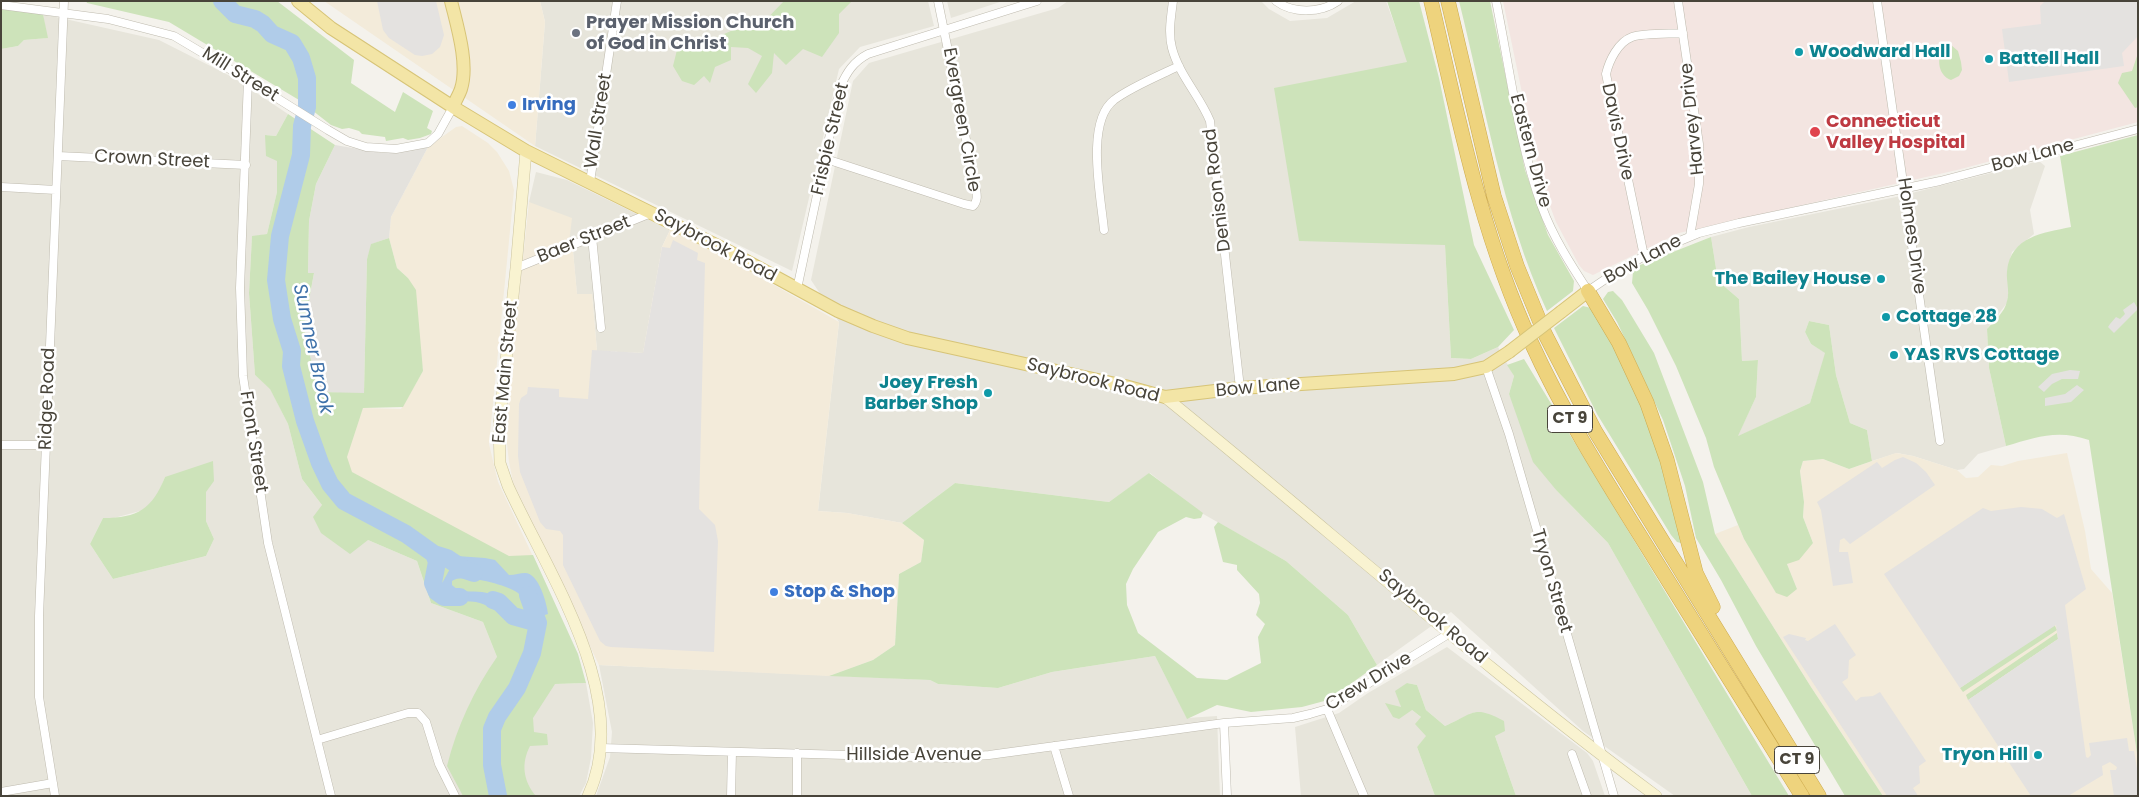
<!DOCTYPE html>
<style>
body{margin:0}
#map{position:relative;width:2139px;height:797px;overflow:hidden;background:#f4f2ec;font-family:Poppins,sans-serif}
canvas{display:block}
.frame{position:absolute;inset:0;border:2px solid #48443a;pointer-events:none}
</style>
<div id="map">
<canvas width="2139" height="797"></canvas>
<div class="frame"></div>
</div>
<script>
const ctx = document.querySelector('canvas').getContext('2d');
ctx.lineJoin = 'round';
function paint(path, color) { ctx.fillStyle = color; ctx.fill(path, 'evenodd'); }
function stroke(path, color, width, dash) { ctx.strokeStyle = color; ctx.lineWidth = width; ctx.lineCap = dash ? 'butt' : 'round'; ctx.setLineDash(dash || []); ctx.stroke(path); }
function drawText(font, color, halo, rows, align = 'center') {
  ctx.font = font + ' Poppins,sans-serif'; ctx.lineWidth = 5; ctx.setLineDash([]); ctx.textBaseline = 'middle'; ctx.strokeStyle = halo; ctx.fillStyle = color; for (const [text, x, y, turn = 0] of rows) {
    ctx.save(); ctx.translate(x, y); ctx.rotate((+turn || 0) * Math.PI / 180); ctx.textAlign = isNaN(turn) ? turn : align; if (halo) ctx.strokeText(text, 0, 0); ctx.fillText(text, 0, 0); ctx.restore();
  }
}
paint(new Path2D(`
 M540,1h388l6,25 -74,21 -21,22 -47,202 -257,-125 10,-124z
 M947,1h56l-52,17z
 M1068,1h193l8,8 21,12 37,-3 29,-17h30l22,61 37,183 6,113 20,1 27,-12 16,29 -5,18 48,97 51,52 144,253h-77l-92,-65 -132,-119 -74,53 -29,-50 -62,-54 -88,-50 -48,-38 -41,29 -154,-19 -53,40 -55,-10 -29,-2 21,-189 -28,-42 42,-199 16,-18 189,-55z
 M43,14l116,26 75,38 54,36 -12,22 -10,-1 11,26v31l-10,42 -15,3 -3,56 6,82 15,13 18,36 14,55 20,26 46,35 49,21 14,42 52,19 14,35 58,27 31,-1 7,40 -2,35 -5,25 -7,13h-578v-747l17,-3 6,-6 23,-2zM165,477l41,15v29l8,18 -8,17 -93,23 -23,-35 13,-26h11l30,-8 13,-13z
 M2039,161l6,5 -15,44 4,24 -22,18 -5,20 2,16 -2,15 -20,26 2,39 17,78 -28,8 -14,15 -7,1 -44,-14 -16,-3 -25,8 -5,-31 -17,-7 -14,-48 -7,-50 -20,-4 -4,11 6,12 15,9 -16,50 -73,34 19,-40 2,-37 -16,1 -3,-62 -21,-18 -7,-44 38,-10 147,-30z
 M536,172l31,8 103,50 -8,17 -19,106 -46,-2 -5,-57 -15,1 -4,-44h-5l-39,-49z
 M1447,647l140,106 6,8 12,35h-89l-21,-60 -20,-24 -30,14 -19,-16 -9,-25 -10,-2 -8,16 2,8 -15,-4 26,7 10,8 5,18 -10,11 18,49h-134l-6,-69 44,-14 29,-20z
 M1155,656l32,62 30,-2 3,80h-624l14,-39 2,-25 -13,-67 331,15 8,4 60,4 54,-16z`), '#e7e5db');
paint(new Path2D(`
 M324,1h216l5,21 -10,124z
 M462,126l26,17 9,9 12,19 5,19 -25,254 9,38 47,100 -206,-117 24,-57 38,1 22,-38 -15,-93 -11,-10 -8,-30 2,-21 37,-70 28,-20z
 M529,202l43,16 -4,33h5l4,43h15l5,57 46,2 19,-106 8,-17 34,15 135,77 -21,189 29,2 55,10 22,17 -3,22 -22,12 -4,71 -22,15 -44,16 -230,-11 -85,-178 -5,-25 -3,-27 3,-43z
 M1896,453l17,3 44,14 9,8 12,-1 13,-12 11,1 16,-5 49,-8 18,78 6,38 21,24 26,167v36h-255l-72,-109 -96,-153 23,-9 6,14 32,53 21,-3 -10,-25 26,-21 -10,-26 1,-15 -4,-31 3,-10 20,-2 26,10z`), '#f3ebda');
paint(new Path2D(`
 M335,145l47,8 46,-6 -37,70 -2,21 -17,6 -5,15 -3,135 -46,-2 -14,-65 10,-54 -6,1 1,-53 7,-37z`), '#e4e2dd');
paint(new Path2D(`
 M1503,1h635v121l-181,48 -278,63 -86,42 -9,-4 -5,-6 -23,-43 -10,-27 -12,-44z`), '#f3e5e1');
paint(new Path2D(`
 M86,1h191l77,59 -3,23 44,29 8,-20 30,19 -6,17 5,3 -1,3 -11,4 -12,2 -5,-2 -17,3 -1,-4 -23,-3 -3,-3 -10,-3 -7,1 -11,-4 -32,-25 -130,-78 -82,-19z
 M784,1h68l-13,13v19l-17,24 -19,-8 -17,16 -12,-12 -2,20 -16,20 -8,-9 14,-28 -14,-8 -17,-1v13l-16,7 -5,16 -6,-7 -10,9 -12,-4 -9,-15 5,-20 24,-2 31,-14h23z
 M1387,1h32l20,77 35,167 40,85 -16,17 -27,12 -20,-1 -6,-113 -146,-4 -25,-153 133,-26z
 M1459,1h31l35,169 23,65 26,46 -1,10 -26,20c-45,-98 -62,-206 -88,-310z
 M1,8l42,6 5,24 -24,2 -6,6 -17,3z
 M1951,45l7,6 3,11 1,8 -3,6 -8,4c-13,-5 -14,-20 -9,-31z
 M2138,53v54l-3,1 -17,-25 4,-10 10,-2z
 M288,114l47,31 -19,39 -7,37 -1,52h6l-10,54 14,65 46,1 3,-134 4,-15 18,-6 8,30 11,10 8,12 7,81 -20,36 -40,1 -16,49 5,15 157,84 24,-1 45,99 8,29 -31,1 -22,34 1,14 13,2 1,11 -18,1c-9,17 -7,35 6,50h-73l-16,-30c10,-40 27,-76 50,-109l-14,-35 -52,-19 -14,-42 -49,-21 -18,14 -29,-21 -8,-16 9,-12 -20,-26 -14,-55 -18,-35 -15,-14 -6,-82 3,-57 15,-2 10,-42v-31l-11,-5 -1,-21 11,1z
 M2138,135v625l-49,-320c-31,-11 -53,-3 -83,6l-17,-78 -2,-39c7,-8 18,-17 20,-28 3,-10 -1,-20 0,-30 4,-35 36,-38 64,-44l-11,-71z
 M1711,237l7,44 21,18 3,62 16,-1 -2,37 -18,39 72,-33 15,-50 -14,-9 -6,-12 4,-11 20,4 7,50 14,48 17,7 5,31 -23,8 -26,-10 -20,2 -3,10 4,31 -1,15 10,26 -14,17 -12,4 10,25 -10,8 -11,-4 -32,-54 -30,-72 -8,-29 -30,-72 -28,-56 -16,-27 1,-11 7,-7z
 M1613,291l9,9 32,53 49,129 12,52 96,153 72,109h-38l-89,-150 -35,-66 -25,-42 -11,-52 -22,-66 -46,-98 -14,-23 5,-7z
 M1583,306l8,2 21,33 47,106 22,96 -4,-1 -6,-7 -74,-121 -43,-86z
 M1524,359l265,437h-37l-144,-253 -51,-52 -24,-29 -24,-68 5,-18 -7,-11z
 M213,461l1,20 -8,11v29l8,18 -8,17 -93,23 -23,-35 13,-26c35,0 49,-9 62,-41z
 M1149,473l54,40 -2,5 -7,1 -8,-2 -28,15 -25,37 -7,15 1,21 11,28 59,45 30,2 34,-17 -3,-26 7,-13 -9,-9 4,-12 -1,-9 -22,-24v-5l-14,-3 -9,-35 4,-5 68,39 62,54 29,50 -49,35 -26,7 -51,5 -34,-7 -30,14 -32,-63 -103,16 -54,16 -60,-4 -8,-4 -101,-4 44,-16 22,-15 4,-71 22,-12 3,-22 -22,-17 53,-40 154,19z
 M2054,624l3,6 -94,62 -3,-4z
 M2057,633l1,6 -90,61 -2,-5z
 M1407,683l10,2 9,25 19,16c30,-13 28,-21 59,-5l1,10 -10,5 21,60h-81l-18,-49 9,-11 -11,-12 6,-7 -9,-7 -13,9 -6,-2 -8,-14 16,4 -6,-16z`), '#cde3ba');
paint(new Path2D(`
 M377,1h59l8,34 -4,12 -8,7 -10,2 -7,-1 -26,-17 -6,-8z
 M2045,1h93v35l-16,17 2,13 -115,16 -7,-53 39,-5 -1,-18z
 M673,240l25,13 -1,7 8,3 -6,246 16,16 3,16 -4,111 -103,-5 -5,-1 -6,-5 -37,-76v-30l-3,-4 -14,-2 -6,-7 -20,-50 -2,-16 1,-52 2,-6 6,-4 1,-7 31,2v8l29,2 4,-49 51,3 19,-106 8,1z
 M2134,302l4,7 -24,24 -6,-6 2,-3 6,-7 4,2 5,-5 -2,-4z
 M2070,370l10,1 -2,8h-16l-10,5 -8,8 -6,-5 14,-13z
 M2077,385l7,5 -13,12 -26,4v-8l20,-4z
 M1903,457l13,6 10,9 9,13 -85,59 -6,-6 -4,2 -1,12h9l5,31 -20,3 -12,-76 -4,-8 60,-40 5,6 13,-8z
 M2021,507l21,2 15,9 7,-4 22,75 -21,16 21,152 2,1 3,-3 -2,-12 38,-5 2,13h5l4,23v22h-24l-4,-26h6l1,-3 -7,-5 -8,4 1,9 -35,21h-37l-63,-96 90,-61 -2,-14 -96,63 -76,-114 99,-66 8,3z
 M1835,624l21,31 -7,5 -1,18 -6,4 14,19 5,-4 12,-1 7,-4 46,69 -7,5 1,17 -7,5 5,8h-31l-104,-159 6,-3 17,4 -1,2 3,1z`), '#e4e2e0');
paint(new Path2D(`
 M457,556l28,2 10,2 14,15c6,0 11,-2 16,-2 14,0 22,31 23,41l-10,3 -8,-3c-5,-6 -5,-15 -12,-21 -11,-8 -55,-20 -66,-12v4c7,8 20,6 30,7 11,1 20,9 27,16v6l-4,2c-9,-5 -19,-12 -29,-14 -14,-2 -27,1 -41,-6z`), '#b0cce9');
stroke(new Path2D(`
 M222,1l13,13 20,5 8,5 9,10 20,9 9,15 6,20v29l-5,19 -1,29 -21,81 -4,44 6,39 10,32 -1,15 14,55 15,42 10,21 14,17 62,33 28,20 13,4 18,12 9,3
 M434,554l3,8 -4,21 4,9 7,5h16
 M493,600l6,2 14,14 25,7
 M498,796l-6,-31v-36l5,-12 20,-29 15,-35 6,-30 -10,-28`), '#b0cce9', 18);
const minor = new Path2D(`
 M1173,1c-2,16 -5,32 -1,47 7,27 28,48 38,73l30,267
 M1276,1c17,13 45,12 62,0
 M1496,1c14,68 22,140 46,206 11,30 29,58 46,84l25,-17 33,-19 53,-22 40,-10 201,-42 198,-52
 M1678,1l21,143v40l-9,52
 M1877,1l63,440
 M1,5l107,14 66,17 74,44 80,50 19,11 19,6 30,2 32,-6 10,-9 15,-27
 M248,80l-8,208 3,88 25,167 63,253
 M58,156l188,9
 M826,159l138,45 9,2c5,-5 4,-11 3,-17l-38,-188
 M590,182l27,-181
 M1,187l55,3
 M1104,230c-3,-33 -19,-108 10,-130 15,-12 46,-25 65,-34
 M592,237l9,91
 M1644,256l-38,-182c3,-13 12,-32 26,-37 11,-4 39,-3 51,-4
 M516,268l135,-55
 M797,289l43,-202c7,-15 13,-25 28,-33l169,-53
 M1486,367l23,67 105,362
 M1,445h45
 M1327,709l37,87
 M1224,723l3,73
 M317,740l91,-27h10l8,9 13,42 16,32
 M1054,746l15,50
 M601,748l350,10 38,-3 235,-32 69,-5 17,-4 17,-5 123,-76
 M1572,754l15,42
 M1,792l52,-9
 M55,796l-16,-99v-81l25,-615
 M731,796l1,-44
 M797,796v-43`);
const secondary = new Path2D(`
 M526,151l-10,117 -17,158 1,37 8,23c40,88 126,212 80,310
 M1165,397c164,133 322,274 491,399`);
const primary = new Path2D(`
 M298,1l33,27 122,79 73,44 200,99 112,61 35,15 34,12 218,48 40,11 75,-9 214,-14 32,-7 23,-15
 M451,1c6,25 18,63 10,88 -2,6 -6,12 -8,18
 M1561,312l27,-21`);
const motorway = new Path2D(`
 M1431,1c27,115 50,233 100,341 34,75 79,145 123,216 49,79 99,158 148,238
 M1448,1l46,195 23,70 28,68 50,97 224,365
 M1588,291l31,52 28,60 20,57 29,113 17,34`);
stroke(minor, '#bfbbaf', 9);
stroke(secondary, '#cbc49f', 12);
stroke(primary, '#d7c477', 14);
stroke(motorway, '#cdaa4d', 15);
stroke(minor, '#fff', 8);
stroke(secondary, '#f9f3d1', 11);
stroke(primary, '#f3e5a6', 12);
stroke(motorway, '#eed37d', 14);
const primaryBridge = new Path2D(`
 M1509,352l52,-40`);
stroke(primaryBridge, '#d7c477', 14, []);
stroke(primaryBridge, '#f3e5a6', 12);
for (const [x, y, r, color] of [
 [576,33,5,"#6b7280"],
 [1799,52,5,"#0f9aa8"],
 [1989,59,5,"#0f9aa8"],
 [512,105,5,"#3f7fe0"],
 [1815,132,6,"#e0444e"],
 [1881,279,5,"#0f9aa8"],
 [1886,317,5,"#0f9aa8"],
 [1894,355,5,"#0f9aa8"],
 [988,393,5,"#0f9aa8"],
 [774,592,5,"#3f7fe0"],
 [2038,755,5,"#0f9aa8"]
]) { const dot = new Path2D(); dot.arc(x, y, r, 0, 2 * Math.PI); ctx.fillStyle = color; ctx.fill(dot); stroke(dot, '#fff', 2); }
for (const [x, y, w] of [
 [1570,419,45],
 [1797,760,45]
]) { const box = new Path2D(); box.roundRect(x - w / 2, y - 13.5, w, 27, 4); ctx.fillStyle = '#fff'; ctx.fill(box); stroke(box, '#48443a', 1); }
drawText('bold 16px', '#48443a', null, [
 ["CT 9",1570,419],
 ["CT 9",1797,760]
]);
drawText('bold 18px', '#5b616d', '#fff', [
 ["Prayer Mission Church",586,23],
 ["of God in Christ",586,44]
], 'left');
drawText('bold 18px', '#0d838f', '#fff', [
 ["Woodward Hall",1809,52],
 ["Battell Hall",1999,59],
 ["The Bailey House",1871,279,"right"],
 ["Cottage 28",1896,317],
 ["YAS RVS Cottage",1904,355],
 ["Joey Fresh",978,383,"right"],
 ["Barber Shop",978,404,"right"],
 ["Tryon Hill",2028,755,"right"]
], 'left');
drawText('18px', '#48443a', '#fff', [
 ["Mill Street",240,75,32],
 ["Harvey Drive",1693,119,-96],
 ["Evergreen Circle",961,120,80],
 ["Wall Street",599,121,-81],
 ["Davis Drive",1617,132,78],
 ["Frisbie Street",831,139,-77],
 ["Eastern Drive",1530,151,75],
 ["Bow Lane",2033,156,-15],
 ["Crown Street",152,160,3],
 ["Denison Road",1218,190,-97],
 ["Holmes Drive",1911,236,82],
 ["Baer Street",584,240,-22],
 ["Saybrook Road",715,246,28],
 ["Bow Lane",1643,260,-28],
 ["East Main Street",506,372,-85],
 ["Saybrook Road",1093,381,14],
 ["Bow Lane",1258,388,-5],
 ["Ridge Road",48,399,-88],
 ["Front Street",253,442,81],
 ["Tryon Street",1551,581,74],
 ["Saybrook Road",1432,617,40],
 ["Crew Drive",1369,682,-31],
 ["Hillside Avenue",914,755]
]);
drawText('bold 18px', '#366cbe', '#fff', [
 ["Irving",522,105],
 ["Stop & Shop",784,592]
], 'left');
drawText('bold 18px', '#be3a42', '#fff', [
 ["Connecticut",1826,122],
 ["Valley Hospital",1826,143]
], 'left');
drawText('italic 19px', '#3e71a9', '#fff', [
 ["Sumner Brook",312,349,78]
]);
</script>
